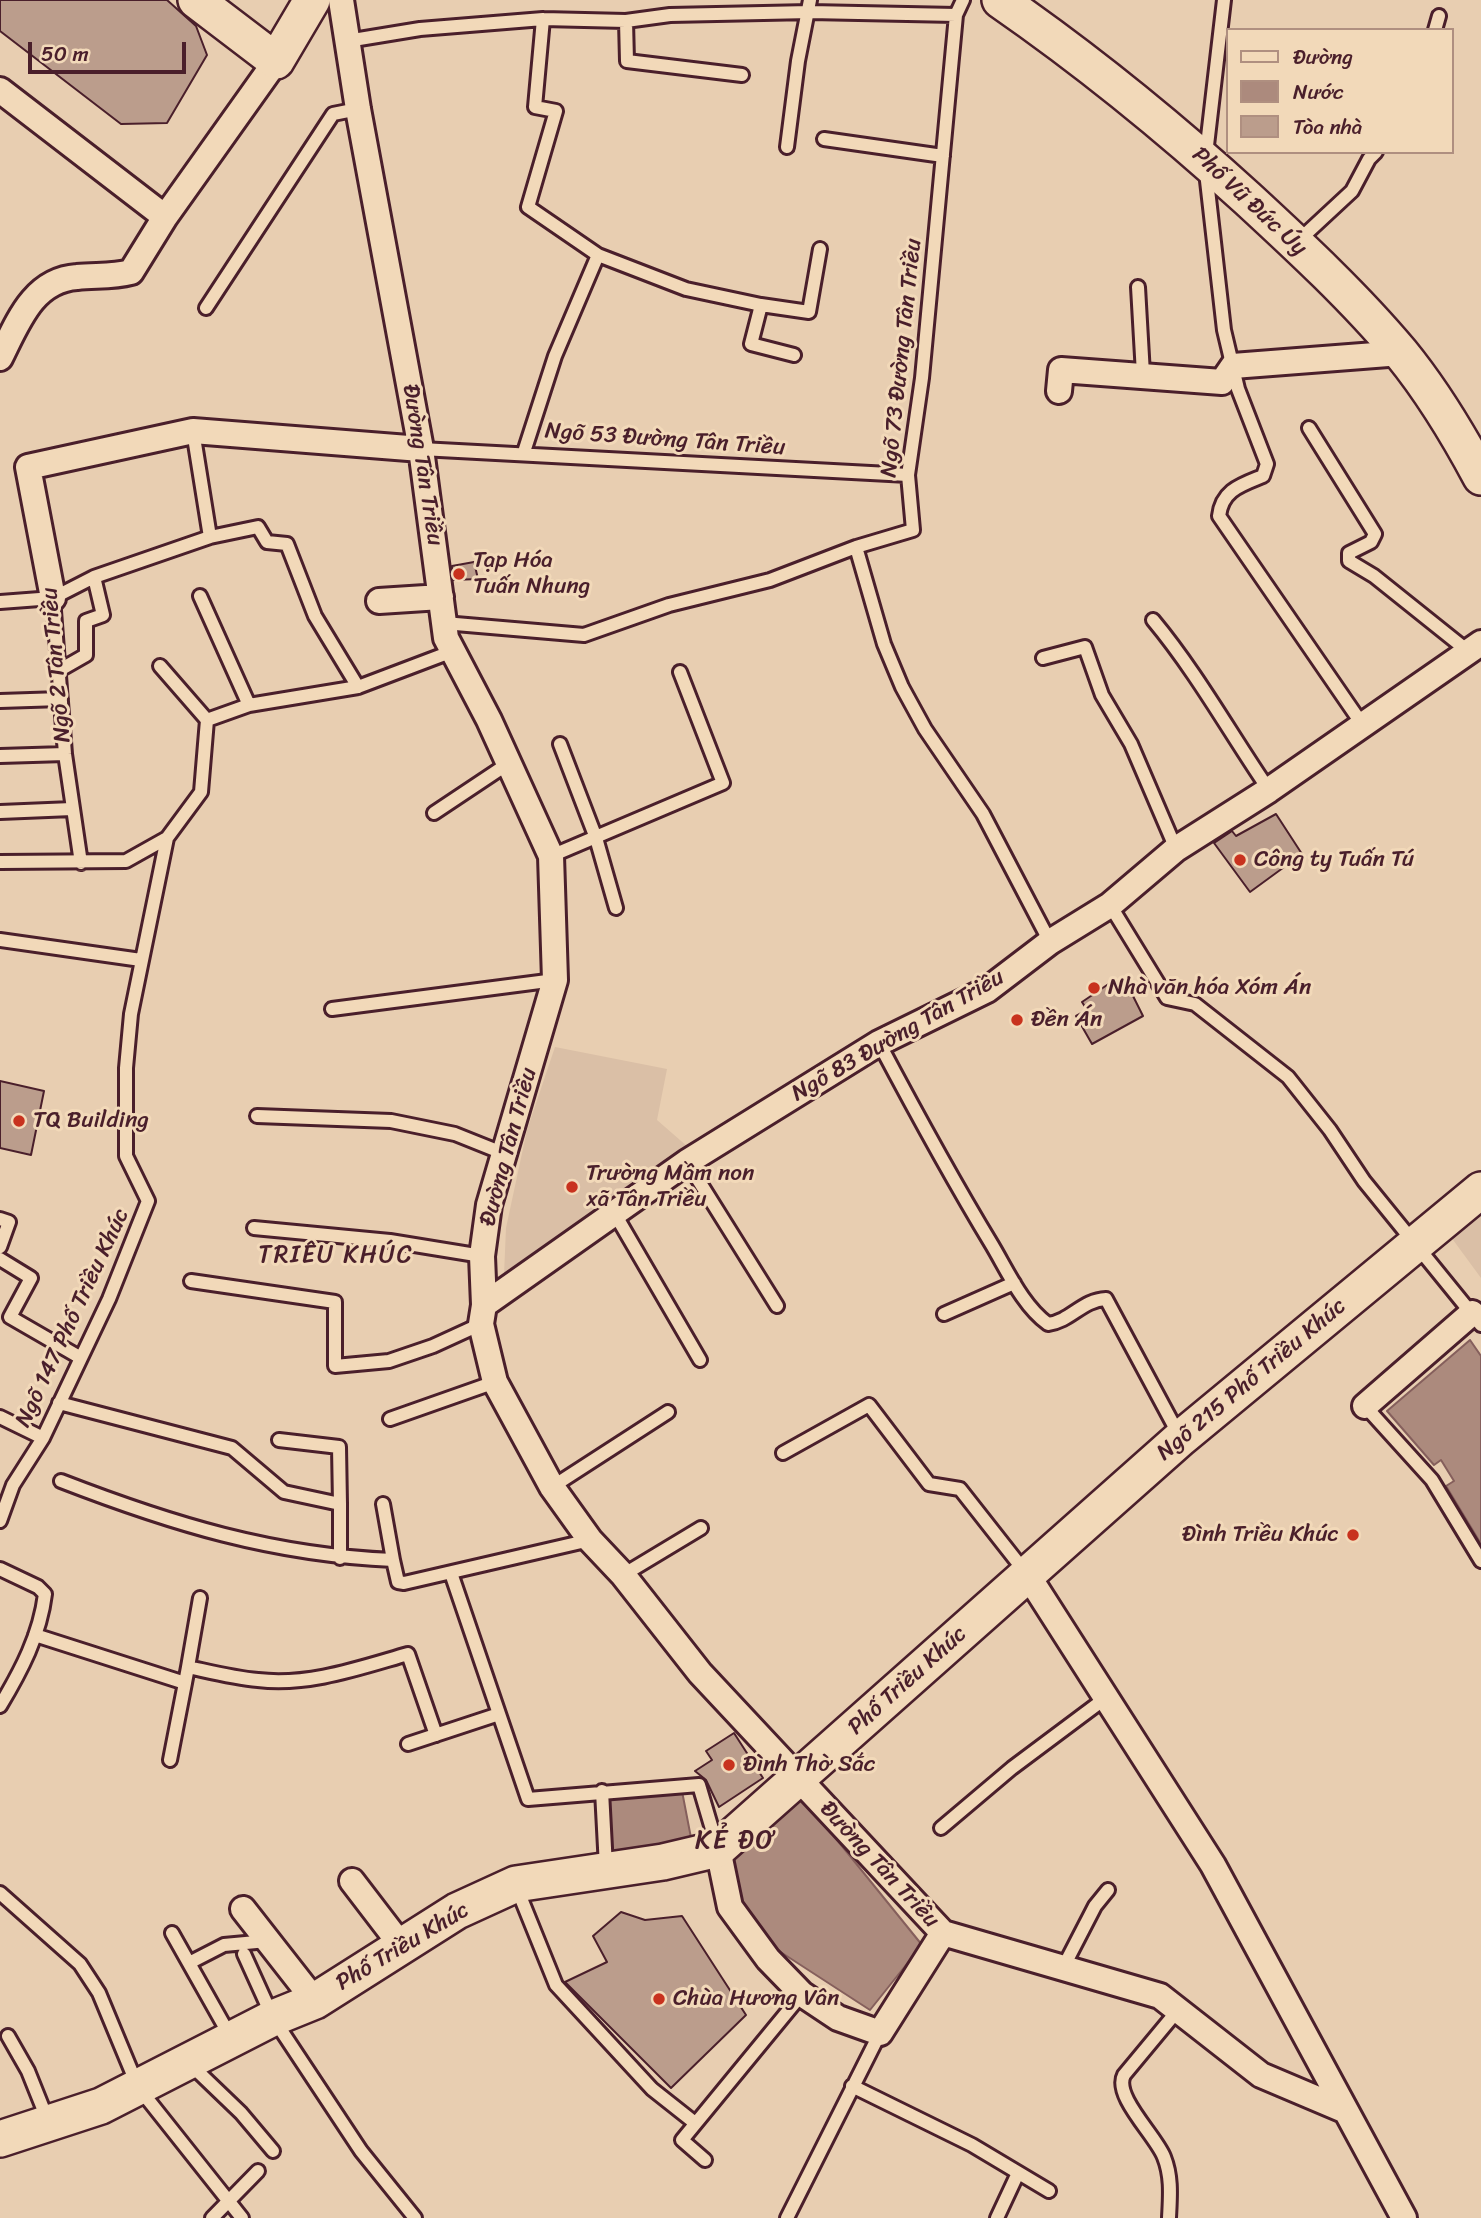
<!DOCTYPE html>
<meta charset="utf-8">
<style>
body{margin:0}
#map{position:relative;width:1481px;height:2218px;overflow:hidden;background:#e8ceb1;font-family:Sriracha,sans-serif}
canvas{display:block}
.legend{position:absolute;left:1226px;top:28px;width:228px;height:126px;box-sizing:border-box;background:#f2d9b9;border:2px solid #af8f80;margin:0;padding:9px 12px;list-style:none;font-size:21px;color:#4a1f2b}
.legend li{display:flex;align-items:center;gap:14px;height:35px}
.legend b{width:35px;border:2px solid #af8f80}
.scale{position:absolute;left:28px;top:42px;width:158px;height:32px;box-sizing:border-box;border:4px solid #4a1f2b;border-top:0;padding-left:9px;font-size:21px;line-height:24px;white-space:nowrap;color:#4a1f2b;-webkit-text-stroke:5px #f2d9b9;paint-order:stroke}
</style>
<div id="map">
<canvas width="1481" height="2218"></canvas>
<ul class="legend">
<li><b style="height:9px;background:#f2d9b9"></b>Đường</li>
<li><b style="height:19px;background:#ac8a7d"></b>Nước</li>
<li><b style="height:19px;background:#bb9d8c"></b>Tòa nhà</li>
</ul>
<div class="scale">50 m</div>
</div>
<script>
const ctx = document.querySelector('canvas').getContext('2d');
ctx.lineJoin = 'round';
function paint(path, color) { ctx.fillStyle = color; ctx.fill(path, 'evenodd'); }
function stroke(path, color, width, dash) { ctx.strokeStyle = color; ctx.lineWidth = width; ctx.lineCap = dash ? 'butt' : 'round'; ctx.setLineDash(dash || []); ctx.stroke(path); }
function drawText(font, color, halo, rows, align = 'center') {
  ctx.font = font + ' Sriracha,sans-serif'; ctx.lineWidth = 6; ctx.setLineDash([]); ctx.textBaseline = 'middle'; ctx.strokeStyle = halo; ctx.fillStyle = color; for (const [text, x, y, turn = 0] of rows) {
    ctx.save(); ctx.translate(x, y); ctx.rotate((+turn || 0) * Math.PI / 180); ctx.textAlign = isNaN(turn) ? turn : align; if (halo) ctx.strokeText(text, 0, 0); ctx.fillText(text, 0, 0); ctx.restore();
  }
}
paint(new Path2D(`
 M555,1047l112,22 -10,51 31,27 -184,128 2,-47 21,-98z
 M1481,1207v71l-33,-45z`), '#dabfa6');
const water = new Path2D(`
 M1470,1340l11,16v188l-35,-58 8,-5 -13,-21 -7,5 -47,-54z
 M681,1786l11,57 -78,15 -9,-57z
 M795,1788l127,157 -52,65 -91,-59 -37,-41 -24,-38z`);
paint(water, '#ac8a7d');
stroke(water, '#855f5c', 2);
const building = new Path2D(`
 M0,0h167l29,26 11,29 -40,68 -46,1 -121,-93z
 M474,562l4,17 -25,1 -1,-14z
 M1276,814l26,40 -52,38 -36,-49 18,-12 4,5z
 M1110,983l7,9 11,-6 15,30 -51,28 -16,-28 11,-6 -5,-8z
 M0,1081l44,10 -13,64 -31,-7z
 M734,1733l29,45 -44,29 -13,-27 -11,-9 17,-11 -6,-9z
 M621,1912l24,8 37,-4 64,99 -75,73 -106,-106 42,-20 -14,-26z`);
paint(building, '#bb9d8c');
stroke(building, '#4a1f2b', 2);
const lane = new Path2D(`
 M543,19l-8,88 21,4 -28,96 70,48 88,34 75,16 -10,39 43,11
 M626,21l1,40 115,14
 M1435,30l4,-14
 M347,41l73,-12 123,-10 83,2 44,-6 140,-3 146,3
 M824,139l119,17
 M787,147l11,-86 12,-61
 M1206,154l18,-154
 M1206,172l18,158 14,59 29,75 -4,12c-22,9 -41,14 -44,40l143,208
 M1296,243l56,-52 17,-32 7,-7
 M1138,287l5,87
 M761,305l48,7 11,-63
 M206,308l127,-194 25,-5
 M1309,428l66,106 -4,8 -22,11v8l25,15 95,76
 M421,449l487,26
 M524,452l31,-96 43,-101
 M210,537l48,-10 9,15 20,2 28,72 43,71
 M856,547l28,97 18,43 23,42 58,85 67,128
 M200,596l49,109
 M53,598l12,156 16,109
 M0,602l53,-4 41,-21
 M1153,620c44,53 77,113 116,170
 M444,623l140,12 85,-30 101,-25 86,-33 57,-17 -5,-55 14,-97 34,-363 7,-15
 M1043,658l42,-11 17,48 29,49 45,105
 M58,671l28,-16v-34l17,-6 -9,-38 116,-40 -17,-106
 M0,701l61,-2
 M207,720l42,-15 109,-18 95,-36
 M560,744l36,94 20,70
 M0,756l65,-2
 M0,812l72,-3
 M434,813l75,-50
 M551,856l172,-73 -43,-111
 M0,862l126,-1 41,-23
 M1110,905l57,93 28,6 93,73 42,53 34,51 117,144
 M0,940l141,20
 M332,1009l223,-29
 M879,1043c36,68 73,136 113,202 16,27 31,61 56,79 23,-3 34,-24 58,-25l73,136
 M257,1116l134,5 64,13 50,20
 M687,1162l90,144
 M615,1214l85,146
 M0,1219l9,3 -9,25
 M254,1228l136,13 92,15
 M0,1259l31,19 -21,39 71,41
 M191,1281l144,21v64l54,-5 44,-15 48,-22
 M944,1314l70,-31
 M59,1403l173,45 52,44 56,12v54
 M1365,1406l67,74 49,81
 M0,1417l43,21
 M390,1419l105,-37
 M279,1440l60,7 1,57
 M783,1453l86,-48 60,79 31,5 66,84
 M61,1481c111,43 212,74 332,79l5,22 6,1 186,-43
 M552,1487l116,-75
 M383,1504l10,56
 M0,1521l13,-36 30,-47 66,-139 39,-98 -22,-45v-88l5,-54 36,-176 34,-46 6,-72 -47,-54
 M0,1569l38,18 7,7c-5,41 -24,77 -45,112
 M451,1573l77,226 171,-14 18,61
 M623,1575l78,-47
 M35,1635l150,48 3,-16c23,5 46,11 70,13 51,6 101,-12 150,-26l28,81
 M188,1667l12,-69
 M408,1744l91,-30
 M170,1760l15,-77
 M602,1791l4,76
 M941,1828l71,-60 95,-71
 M516,1886l40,99 96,104 43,34
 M0,1893l80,71 19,29 39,94 104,131
 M172,1933l58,103
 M244,1954l29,64 88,133 54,67
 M189,1963l35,-18 43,-4
 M1064,1966l31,-60 13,-16
 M8,2036l20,35 20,50
 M190,2064l51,49 32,38
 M852,2086l120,59 77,46
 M705,2160l-23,-20 120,-146
 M212,2218l46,-47
 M787,2218l93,-185
 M997,2218l21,-45
 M1169,2218c1,-21 3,-41 -5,-61 -8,-21 -51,-61 -40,-82l54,-65`);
const street = new Path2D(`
 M341,0l17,109 63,340 25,189 43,82 62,136 4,124 -66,225 -7,51 2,49 -3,19 14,58 57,105 38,53 33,35 77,98 243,260 217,63 101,79 85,36
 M0,90l165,127
 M0,358c18,-36 33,-78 77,-81 19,-2 35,0 54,-5l34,-55 111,-156
 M1059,391l2,-21 161,12 11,-16 168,-13
 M53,598l-25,-131 165,-36 228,18
 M379,601l62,-4
 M484,1305l203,-143 192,-119 108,-53 63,-48 60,-37 66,-56 93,-59 212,-147
 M1365,1406l107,-93
 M1027,1574l186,291 191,353
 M718,1849l12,58 38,52 34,35 36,24 42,15 63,-100
 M352,1881l49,64
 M243,1909l72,92`);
const secondary = new Path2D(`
 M196,0l80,61 36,-61
 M1000,0c88,61 169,127 248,199 52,48 107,99 153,154 31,38 57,81 80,124
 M0,2139l101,-33 172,-88 42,-17 142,-90 59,-27 147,-22 55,-13 463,-411 300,-248`);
stroke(lane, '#4a1f2b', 18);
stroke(street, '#4a1f2b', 30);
stroke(secondary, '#4a1f2b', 40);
stroke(lane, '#f2d9b9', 12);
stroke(street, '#f2d9b9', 24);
stroke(secondary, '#f2d9b9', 35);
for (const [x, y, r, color] of [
 [459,574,7,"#c8321e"],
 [1240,860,7,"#c8321e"],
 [1094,988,7,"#c8321e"],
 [1017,1020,7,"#c8321e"],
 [19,1121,7,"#c8321e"],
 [572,1187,7,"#c8321e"],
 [1353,1535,7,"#c8321e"],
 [729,1765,7,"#c8321e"],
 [659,1999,7,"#c8321e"]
]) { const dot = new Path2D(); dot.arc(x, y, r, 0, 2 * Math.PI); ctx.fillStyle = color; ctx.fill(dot); stroke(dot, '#f2d9b9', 2.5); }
drawText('23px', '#4a1f2b', '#f2d9b9', [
 ["Phố Vũ Đức Úy",1249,202,43],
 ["Ngõ 73 Đường Tân Triều",902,358,-84],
 ["Ngõ 53 Đường Tân Triều",665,440,4],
 ["Đường Tân Triều",422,465,81],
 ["Ngõ 2 Tân Triều",57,665,-95],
 ["Ngõ 83 Đường Tân Triều",898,1036,-30],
 ["Đường Tân Triều",509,1147,-75],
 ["Ngõ 147 Phố Triều Khúc",73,1318,-65],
 ["Ngõ 215 Phố Triều Khúc",1252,1380,-40],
 ["Phố Triều Khúc",908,1681,-42],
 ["Đường Tân Triều",879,1865,47],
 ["Phố Triều Khúc",403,1947,-31]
]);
drawText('23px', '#4a1f2b', '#f2d9b9', [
 ["Tạp Hóa",473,561],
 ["Tuấn Nhung",473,587],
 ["Công ty Tuấn Tú",1254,860],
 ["Nhà văn hóa Xóm Án",1108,988],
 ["Đền Án",1031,1020],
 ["TQ Building",33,1121],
 ["Trường Mầm non",586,1174],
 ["xã Tân Triều",586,1200],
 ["Đình Triều Khúc",1339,1535,"right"],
 ["Đình Thờ Sắc",743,1765],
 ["Chùa Hương Vân",673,1999]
], 'left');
ctx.letterSpacing = '2px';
drawText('24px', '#4a1f2b', '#f2d9b9', [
 ["TRIÊU KHÚC",336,1256]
]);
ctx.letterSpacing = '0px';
ctx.letterSpacing = '2px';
drawText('26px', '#4a1f2b', '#f2d9b9', [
 ["KẺ ĐƠ",735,1841]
]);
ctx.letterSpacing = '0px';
</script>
